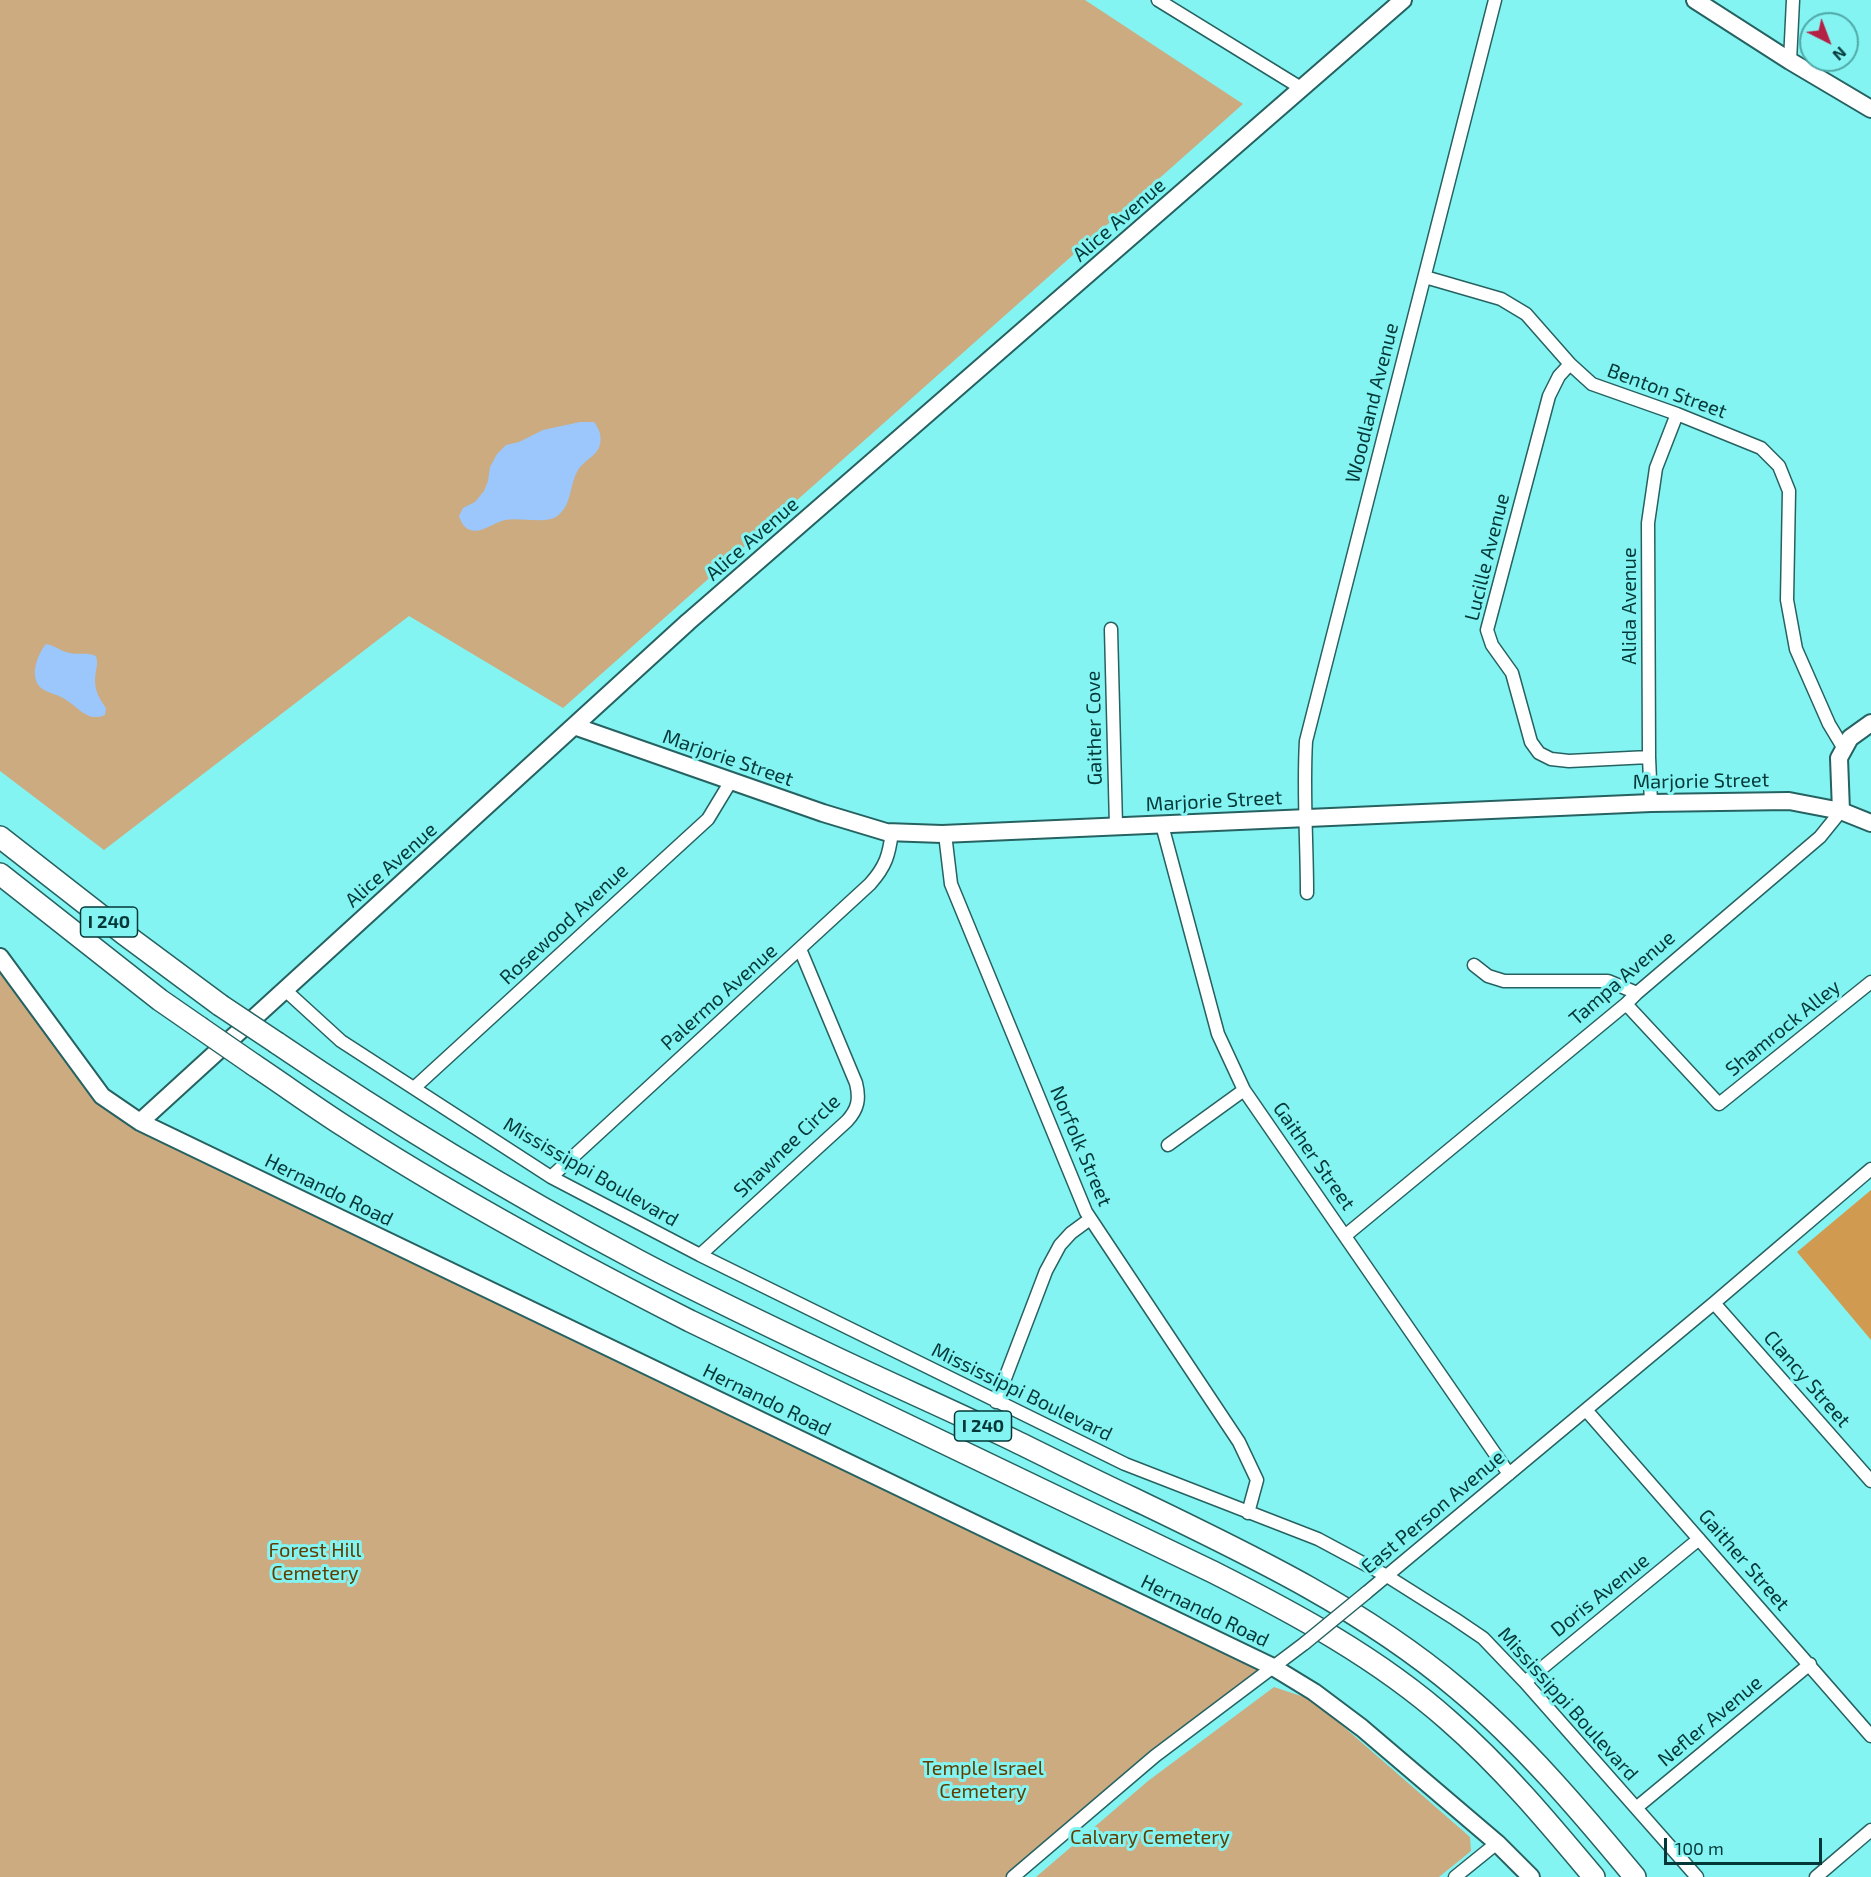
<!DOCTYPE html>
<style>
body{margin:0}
#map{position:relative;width:1871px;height:1877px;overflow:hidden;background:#84f4f2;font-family:"Exo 2",sans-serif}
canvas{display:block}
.north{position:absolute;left:1799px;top:12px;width:60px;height:60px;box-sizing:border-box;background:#84f4f2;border:2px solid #50a9a8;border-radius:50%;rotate:138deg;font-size:16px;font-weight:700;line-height:24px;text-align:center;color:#023838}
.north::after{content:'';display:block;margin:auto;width:21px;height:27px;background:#b42145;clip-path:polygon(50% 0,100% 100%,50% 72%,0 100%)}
.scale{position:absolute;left:1664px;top:1838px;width:158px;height:27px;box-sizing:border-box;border:3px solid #023838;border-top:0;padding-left:8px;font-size:18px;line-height:21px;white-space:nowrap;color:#023838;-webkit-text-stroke:4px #84f4f2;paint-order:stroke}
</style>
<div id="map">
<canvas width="1871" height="1877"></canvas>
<div class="north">N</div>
<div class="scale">100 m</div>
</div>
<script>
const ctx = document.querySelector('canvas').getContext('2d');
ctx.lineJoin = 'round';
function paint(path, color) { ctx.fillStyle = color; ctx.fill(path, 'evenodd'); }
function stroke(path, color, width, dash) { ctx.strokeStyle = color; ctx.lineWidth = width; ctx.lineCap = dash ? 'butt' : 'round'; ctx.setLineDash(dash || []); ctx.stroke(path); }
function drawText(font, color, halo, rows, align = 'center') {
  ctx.font = font + ' "Exo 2",sans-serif'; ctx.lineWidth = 6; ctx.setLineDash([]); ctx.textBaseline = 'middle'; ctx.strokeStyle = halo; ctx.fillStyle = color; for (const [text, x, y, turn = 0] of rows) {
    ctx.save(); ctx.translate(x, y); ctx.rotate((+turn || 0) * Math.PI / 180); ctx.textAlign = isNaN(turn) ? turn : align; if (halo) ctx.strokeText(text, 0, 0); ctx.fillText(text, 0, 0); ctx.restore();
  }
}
paint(new Path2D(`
 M0,0h1085l158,104 -680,604 -154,-92 -305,234 -104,-79z
 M0,965l113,148 966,467 179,90 -248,207h-1010z
 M1274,1687l39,13 157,137 1,14 -32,26h-403l112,-96z`), '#ccab80');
paint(new Path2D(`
 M1871,1190v150l-74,-88z`), '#d09b50');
paint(new Path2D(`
 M580,422h14c5,7 8,13 6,22 -2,12 -17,16 -23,28 -8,15 -5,34 -21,45 -12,7 -36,0 -51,3 -11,2 -23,14 -35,10 -6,-2 -9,-8 -11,-14l4,-8 12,-6 9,-11 4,-10 2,-14 7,-13 9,-9 13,-3 24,-12z
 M46,644c9,1 15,8 24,9 9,2 17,-1 26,3 2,7 1,9 0,15 -3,15 1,25 10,37l-1,7c-18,8 -27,-9 -42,-17 -6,-4 -16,-5 -22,-10 -12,-11 -4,-33 5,-44z`), '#9bc7fd');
const street = new Path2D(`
 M1158,0l143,88
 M1790,61l3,-61
 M1425,277l76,22 25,15 44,50 22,20 85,30 84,34 18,18 10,25 -2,109 9,49 33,75 15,25
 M1570,364l-11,12 -10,20 -62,234 5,15 20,28 19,69 8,11 12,6 18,2 80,-4
 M1111,629l5,197
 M1651,803l-2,-46 -1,-234 8,-55 21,-54
 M1162,825l56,209 26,56 265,384
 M945,834l6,50 135,328 153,230 18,38 -9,33
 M1307,893c0,-51 -4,-102 -1,-152l189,-741
 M1474,965l14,11 16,5h104l29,12
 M284,989l57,52 210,136 149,78 425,209 193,75 69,37 68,43 28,19 42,44 172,195
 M1626,1004l93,100 152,-122
 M414,1088l294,-269 23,-38
 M1168,1145l76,-55
 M551,1177l319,-293c16,-18 19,-29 22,-52
 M1346,1235l280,-231 11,-11 183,-156 21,-26
 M700,1255l147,-134c11,-12 13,-22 9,-38l-56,-134
 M1714,1303l157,178
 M996,1402l50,-131 14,-26 11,-12 19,-14
 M1586,1410l285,326
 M1366,1593l348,-290 157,-134
 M1525,1682l174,-143
 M1636,1808l174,-144
 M1013,1877l142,-121 150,-113
 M1455,1877l42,-34
 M1816,1877l55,-47`);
const secondary = new Path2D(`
 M1695,0l95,61 81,48
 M574,726l249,87 63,19 56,2 709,-31 138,-2 52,10 30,12
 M1841,811l-2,-53 11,-20 21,-15
 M0,957l102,139 38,26 1133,545 41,25 48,36 135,115 34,34
 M140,1122l548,-500 715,-622`);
const highway = new Path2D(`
 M0,837l123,96 97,72
 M0,874l160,126 39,27
 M277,1043c116,79 236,151 360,217 64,34 130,65 195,96 61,29 123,56 183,85 39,19 78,39 117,57 114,55 229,109 326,191 65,54 124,124 177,188
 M254,1065c30,20 59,41 90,61 111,72 228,135 346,195l523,251c83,42 165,86 235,148 54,47 100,102 146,157`);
stroke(street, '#266261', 15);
stroke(secondary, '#266261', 20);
stroke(highway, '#266261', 24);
stroke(street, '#fff', 12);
stroke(secondary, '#fff', 16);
stroke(highway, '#fff', 21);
const streetBridge = new Path2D(`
 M1305,1643l61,-50`);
const highwayBridge = new Path2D(`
 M220,1005l57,38
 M199,1027l55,38`);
stroke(streetBridge, '#266261', 15, []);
stroke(highwayBridge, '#266261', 24, []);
stroke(streetBridge, '#fff', 12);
stroke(highwayBridge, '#fff', 21);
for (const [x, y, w] of [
 [109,922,57],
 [983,1426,57]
]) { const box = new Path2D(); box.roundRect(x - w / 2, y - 15, w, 30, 4.5); ctx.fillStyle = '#84f4f2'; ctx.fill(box); stroke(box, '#023838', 1.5); }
drawText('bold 18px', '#023838', null, [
 ["I 240",109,922],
 ["I 240",983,1426]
]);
drawText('20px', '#023838', '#84f4f2', [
 ["Alice Avenue",1119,220,-41],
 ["Benton Street",1667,391,20],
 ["Woodland Avenue",1372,403,-76],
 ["Alice Avenue",752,539,-41],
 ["Lucille Avenue",1487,557,-76],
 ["Alida Avenue",1629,606,-90],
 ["Gaither Cove",1094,728,-91],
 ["Marjorie Street",728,758,19],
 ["Marjorie Street",1701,781,-1],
 ["Marjorie Street",1214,801,-3],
 ["Alice Avenue",391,865,-42],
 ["Rosewood Avenue",564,924,-43],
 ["Tampa Avenue",1622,978,-41],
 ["Palermo Avenue",719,997,-42],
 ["Shamrock Alley",1783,1028,-39],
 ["Shawnee Circle",787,1146,-44],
 ["Norfolk Street",1081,1146,67],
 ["Gaither Street",1314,1156,55],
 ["Mississippi Boulevard",591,1172,30],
 ["Hernando Road",329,1190,26],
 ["Clancy Street",1807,1379,49],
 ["Mississippi Boulevard",1022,1392,26],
 ["Hernando Road",767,1400,26],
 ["East Person Avenue",1433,1512,-40],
 ["Gaither Street",1744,1560,49],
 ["Doris Avenue",1600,1595,-39],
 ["Hernando Road",1205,1611,26],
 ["Mississippi Boulevard",1568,1704,48],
 ["Nefler Avenue",1710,1721,-40]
]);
drawText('20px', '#613e00', '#84f4f2', [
 ["Forest Hill",315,1550],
 ["Cemetery",315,1573],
 ["Temple Israel",983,1768],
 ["Cemetery",983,1791],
 ["Calvary Cemetery",1150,1837]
]);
</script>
